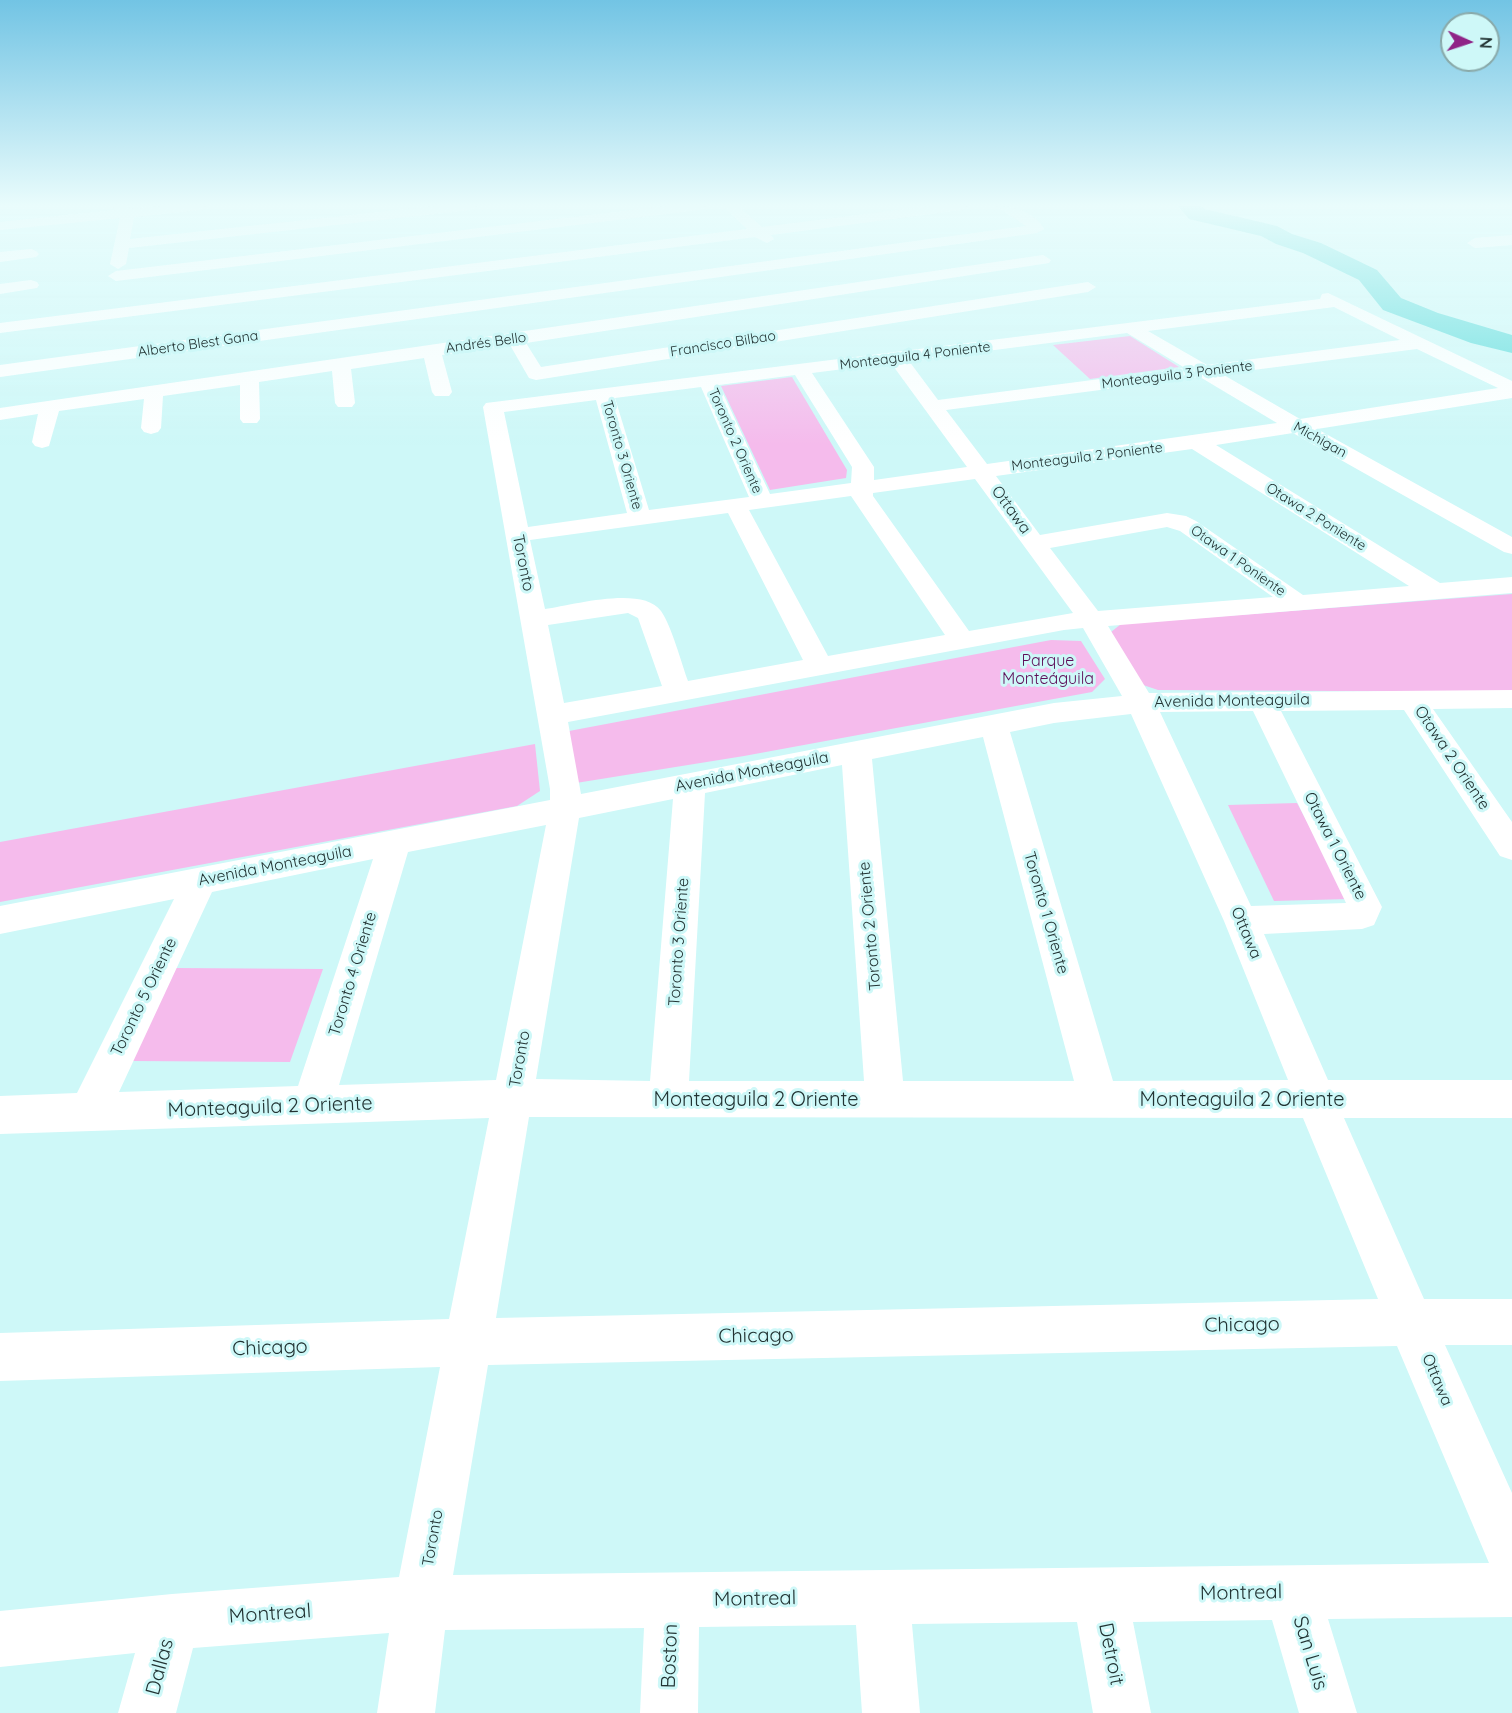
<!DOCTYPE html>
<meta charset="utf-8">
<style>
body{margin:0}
#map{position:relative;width:1512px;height:1713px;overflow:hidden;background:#cef8f8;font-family:Quicksand,sans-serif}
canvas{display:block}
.north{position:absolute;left:1440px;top:12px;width:60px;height:60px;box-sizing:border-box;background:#cef8f8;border:2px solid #89a9a9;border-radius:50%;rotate:93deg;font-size:16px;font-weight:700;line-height:24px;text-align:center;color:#233}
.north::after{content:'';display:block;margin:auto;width:21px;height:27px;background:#8f2487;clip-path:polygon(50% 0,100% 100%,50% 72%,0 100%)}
</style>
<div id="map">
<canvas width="1512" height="1713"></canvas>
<div class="north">N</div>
</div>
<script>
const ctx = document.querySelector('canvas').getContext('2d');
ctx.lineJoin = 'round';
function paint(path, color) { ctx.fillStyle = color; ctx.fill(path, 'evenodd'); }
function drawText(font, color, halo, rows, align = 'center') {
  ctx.font = font + ' Quicksand,sans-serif'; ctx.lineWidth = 6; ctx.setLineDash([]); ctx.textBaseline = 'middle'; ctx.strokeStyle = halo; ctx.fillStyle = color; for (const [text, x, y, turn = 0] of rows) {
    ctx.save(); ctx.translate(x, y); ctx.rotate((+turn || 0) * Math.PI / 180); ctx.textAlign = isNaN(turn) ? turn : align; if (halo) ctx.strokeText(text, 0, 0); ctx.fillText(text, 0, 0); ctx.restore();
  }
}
paint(new Path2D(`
 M1130,336l49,31 -89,12 -37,-34z
 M792,377l55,93 -1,8 -76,12 -49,-104z
 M1512,594v98l-354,-2 -18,-6 -29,-52 10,-8z
 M1051,640l30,1 24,38 -13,13 -348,64 -168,27 -7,-52z
 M535,744l5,47 -23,15 -517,96v-60z
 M1297,803l52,96 -75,2 -46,-96z
 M176,968l147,1 -33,93 -158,-1z`), '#f5bbec');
paint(new Path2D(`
 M1178,206h23l4,3 72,17 15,8 29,9 56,27 24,28 37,15 74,22v18l-41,-10 -88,-33 -24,-30 -56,-27 -27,-9 -15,-8 -72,-17z`), '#62dddd');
paint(new Path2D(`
 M112,206h15l4,3 30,-3h45l-7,4 -65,7 -4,22 305,-33h42l-7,4 -341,38 -3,16 -8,5 -8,-5 10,-46 -120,12v-8l115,-12z
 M667,206h39l-7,4 -583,71 -8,-5 8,-5z
 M723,206h15l24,21 169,-21h37l-7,4 -190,25 3,4 -7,4 -12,-6 -755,96v-10l747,-94z
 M996,206c17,-1 40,7 48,23l-7,4 -1037,144v-12l1026,-139z
 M1512,235v10l-37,3 -8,-5 8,-5z
 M31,249l5,2 3,3 -3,3 -36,5v-10z
 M1043,255l8,5 -2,3 -523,80 15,24 547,-85 8,5 -8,5 -552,88 -7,-2 -19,-33 -68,10 10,37 -3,4h-14l-3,-4 -8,-34 -73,11 4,34 -3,4h-14l-3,-4 -3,-32 -73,11 1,37 -3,4h-14l-3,-4v-34l-77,11 -2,32 -3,4 -7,2 -7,-2 -3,-4 3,-29 -85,12 -10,35 -7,2 -7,-2 -3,-4 6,-28 -38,6v-12z
 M31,280l6,2 2,3 -2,3 -37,6v-10z
 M1328,293l184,88v17l-195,31 195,108v17l-8,-2 -211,-119 -77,12 224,138 72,-6v16l-404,33 41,67 363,-3v18l-79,1 79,113v38l-12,-4 -96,-146 -123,1 101,196 -8,18 -12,4 -98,5 64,146h184v38h-168l80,181h88v46h-67l67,148v124l-184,2 29,94h-58l-27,-93 -139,2 18,91h-58l-16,-91 -165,2 8,89h-58l-6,-88 -157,2 -1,86h-58l4,-85 -199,2 -10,83h-58l12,-80 -196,15 -17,65h-58l17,-60 -135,14v-56l172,-17 227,-17 41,-210 -440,14v-48l449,-14 40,-201 -489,16v-38l77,-3 97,-194 -174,35v-28l550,-106v-11l-67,-382 3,-4 834,-104 2,-5zM1334,307l66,33 -193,25 -59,-34zM1127,333l58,35 -247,32 -29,-39zM1417,349l81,39 -198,31 -78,-45zM891,363l76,104 -93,13v-13l-62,-94zM795,375l57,92 -1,16 -81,11 -51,-109zM1200,377l77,46 -290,41 -41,-54zM701,387l48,110 -100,13 -34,-112zM596,400l31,113 -99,14 -24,-115zM1192,449l217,137 -106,9 -107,-74 -10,-5 -19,-3 -127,22 -44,-59zM975,479l98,134 -104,18 -96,-135v-3zM851,496l94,139 -117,21 -79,-146zM728,513l75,147 -115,21c-7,-19 -16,-54 -27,-70 -18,-26 -89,-6 -116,-2l-15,-69zM1167,527l13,4 93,66 -175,14 -48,-63zM628,613l10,5 24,68 -98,17 -16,-78zM1083,628l39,68 -68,7 -473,91 -13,-72 496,-92zM1253,711l93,192 -95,3 -91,-194zM1131,714l93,207 64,159 -175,1 -103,-349 44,-9zM983,737l91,344h-171l-31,-322zM842,765l22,316h-175l16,-288zM673,799l-23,282 -114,-2 43,-261zM546,825l-50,255 -157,5 69,-233zM373,859l-75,227 -179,6 93,-200zM529,1117l774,1 75,181 -882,19zM1397,1346l92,217 -1036,12 35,-210z`), '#fff');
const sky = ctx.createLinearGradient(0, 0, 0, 445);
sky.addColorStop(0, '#72c4e4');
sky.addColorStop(0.46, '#e9fcfc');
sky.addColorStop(1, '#e9fcfc00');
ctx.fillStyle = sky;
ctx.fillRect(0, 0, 1512, 445);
drawText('14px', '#233', '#cef8f8', [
 ["Andrés Bello",486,343,-8],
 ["Alberto Blest Gana",198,344,-8],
 ["Francisco Bilbao",723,344,-9],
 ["Monteaguila 4 Poniente",915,356,-7],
 ["Monteaguila 3 Poniente",1177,375,-7],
 ["Michigan",1320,440,29],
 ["Toronto 2 Oriente",735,441,66],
 ["Toronto 3 Oriente",622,455,74],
 ["Monteaguila 2 Poniente",1087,457,-7],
 ["Otawa 2 Poniente",1316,517,32],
 ["Otawa 1 Poniente",1238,561,35]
]);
drawText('16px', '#233', '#cef8f8', [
 ["Ottawa",1011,510,54],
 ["Toronto",523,563,79],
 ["Avenida Monteaguila",1232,701,-1],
 ["Otawa 2 Oriente",1452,758,56],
 ["Avenida Monteaguila",752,772,-11],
 ["Otawa 1 Oriente",1335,846,63],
 ["Avenida Monteaguila",275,866,-11],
 ["Toronto 1 Oriente",1046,913,74],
 ["Toronto 2 Oriente",870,926,-95],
 ["Ottawa",1246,933,67],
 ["Toronto 3 Oriente",679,942,-86],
 ["Toronto 4 Oriente",353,974,-73],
 ["Toronto 5 Oriente",144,997,-64],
 ["Toronto",520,1059,-80],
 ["Ottawa",1437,1380,67],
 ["Toronto",433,1538,-80]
]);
drawText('16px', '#5d0d58', '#cef8f8', [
 ["Parque",1048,661],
 ["Monteáguila",1048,679]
]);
drawText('20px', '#233', '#cef8f8', [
 ["Monteaguila 2 Oriente",756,1100],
 ["Monteaguila 2 Oriente",1242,1100],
 ["Monteaguila 2 Oriente",270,1107,-2],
 ["Chicago",1242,1325,-1],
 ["Chicago",756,1336,-1],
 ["Chicago",270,1348,-2],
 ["Montreal",1241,1593,-1],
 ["Montreal",755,1599,-1],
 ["Montreal",270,1614,-4],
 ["San Luis",1310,1653,73],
 ["Detroit",1111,1654,79],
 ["Boston",670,1656,-88],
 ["Dallas",160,1667,-75]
]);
</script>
